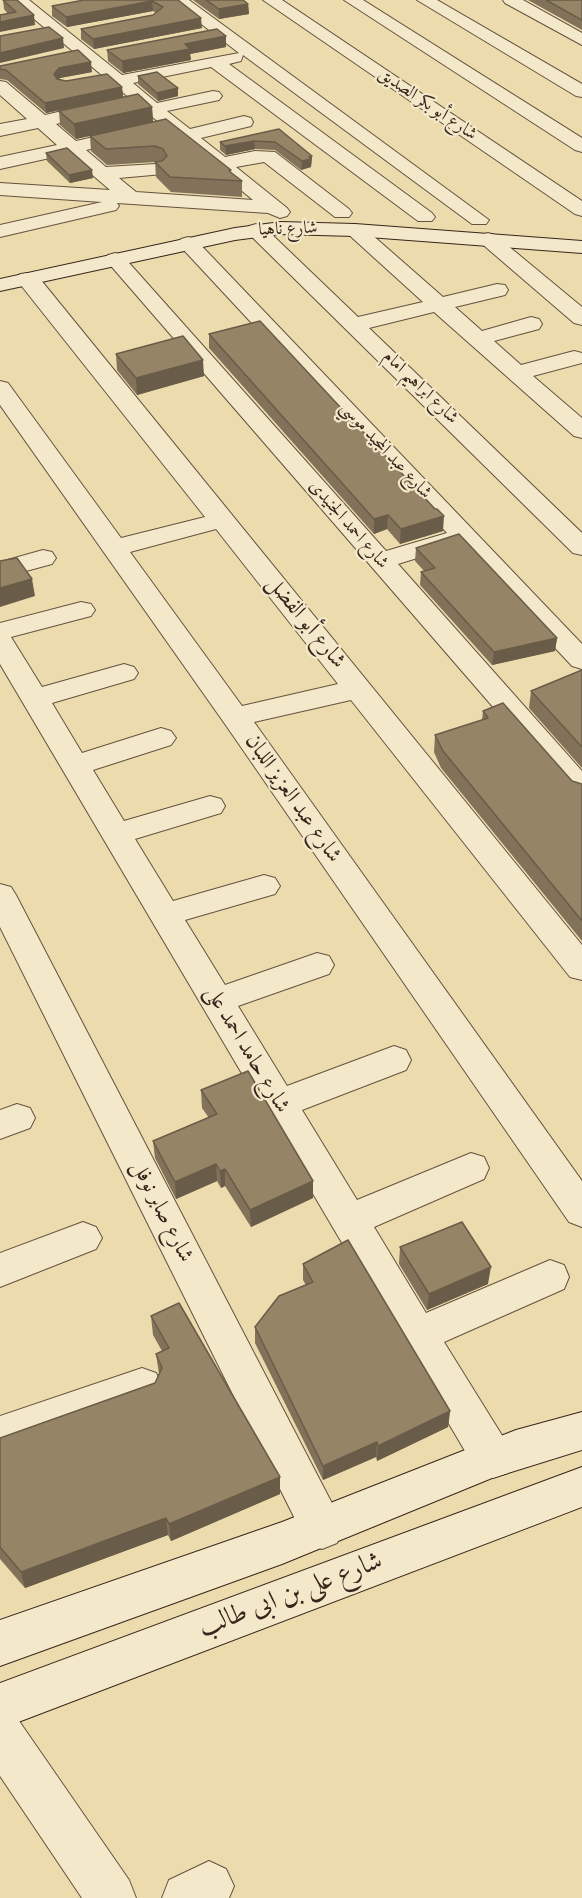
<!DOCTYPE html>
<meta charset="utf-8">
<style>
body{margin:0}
canvas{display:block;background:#ecdbac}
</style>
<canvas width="582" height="1898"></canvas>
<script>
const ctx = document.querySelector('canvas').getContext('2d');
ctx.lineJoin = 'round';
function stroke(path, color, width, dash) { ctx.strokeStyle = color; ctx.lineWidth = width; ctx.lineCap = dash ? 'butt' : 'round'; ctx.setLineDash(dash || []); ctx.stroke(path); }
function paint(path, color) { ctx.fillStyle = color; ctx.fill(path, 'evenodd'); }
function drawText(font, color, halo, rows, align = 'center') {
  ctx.font = font + ' "IM FELL DW Pica",Amiri,serif'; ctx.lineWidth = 4.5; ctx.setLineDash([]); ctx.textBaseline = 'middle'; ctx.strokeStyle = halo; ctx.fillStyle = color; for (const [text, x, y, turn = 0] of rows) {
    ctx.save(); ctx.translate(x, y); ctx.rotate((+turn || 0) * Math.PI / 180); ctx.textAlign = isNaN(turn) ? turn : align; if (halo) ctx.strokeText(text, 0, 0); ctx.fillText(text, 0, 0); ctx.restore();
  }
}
const street = new Path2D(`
 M11,0h18l93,75 117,-22 -69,-53h19l300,220 -3,4h-14l-229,-169 -2,6 -12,3 203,149 3,4 -3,4h-14l-207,-154 -78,16 24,20 56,-12 6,1 3,4 -3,4 -52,11 23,18 54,-13 7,2 2,4 -2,4 -50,12 24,19 30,-6 20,1 74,57 3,4 -3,4h-14l-71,-55 -28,5 51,41 3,4 -3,4 -7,2 -12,-5 -151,-10 2,3 -3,4 -116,27v-12l102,-23 -102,-7v-12l110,7 -42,-36 -68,15v-12l57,-12 -19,-17 -38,8v-12l27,-5 -27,-24v-14l6,1 39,33 13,-3 7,2 2,4 -2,4 -9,2 20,17 58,-13 7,2 2,4 -2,4 -55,12 20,17 50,-3 7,2 3,4 -3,4 -44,4 17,14 117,8z
 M263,0h19l300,201v15l-7,-2z
 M344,0h19l219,138v14l-7,-2z
 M417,0h20l145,84v13l-6,-1z
 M503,0h20l59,33v12l-77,-42z
 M256,224l7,2 95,91 65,-15 -75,-68 -3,-4 3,-4h14l81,71 54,-13 8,1 3,5 -3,5 -50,12 27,24 49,-14 8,2 3,5 -3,5 -45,12 27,24 53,-14 8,2v10l-49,13 49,42v20l-8,-2 -140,-124 -65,16 213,205v22l-9,-2 -324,-319 -3,-4 3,-4z
 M488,233l7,2 87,72v18l-8,-2 -93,-80 -3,-4 3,-4z
 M188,237l7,2 387,405v25l-10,-3 -113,-121 -61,19 184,207v29l-11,-3 -466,-538 3,-4 7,-2 7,2 264,296 61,-18 -266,-286 -3,-4 3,-4z
 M28,273l8,1 546,671v35l-12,-3 -219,-277 -97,22 328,459v46l-13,-5 -344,-498 -225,-319v-24l8,2 113,155 84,-21 -185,-233 -3,-5 3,-5zM216,529l122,155 -96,22 -112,-154z
 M43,550l9,2 4,6 -4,6 -52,14v-16z
 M81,602l10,2 4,6 -4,6 -80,21 31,50 82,-23 10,3 4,6 -4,6 -82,24 30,50 79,-25 10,3 5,7 -5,7 -78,25 31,51 86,-25 11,3 4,7 -4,7 -86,26 38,62 91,-26 11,3 5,8 -5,8 -90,26 40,65 92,-32 12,3 5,9 -5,9 -91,32 49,80 107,-40 12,4 5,10 -5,10 -104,40 55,90 114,-47 13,4 5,11 -5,11 -110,48 52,86 124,-53 14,5 5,12 -5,12 -120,53 64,103 6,14 -6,14 -15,5 -15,-5 -478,-809v-41z
 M0,884l11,3 5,8 321,618 7,15 -7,15 -15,6 -15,-6 -307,-616z
 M17,1104l13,4 5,10 -5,10 -30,11v-29z
 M83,1222l13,5 6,11 -6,11 -96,38v-34z
 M142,1368l14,5 6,13 -6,13 -156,55v-38z
 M0,1712l17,6 112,162 7,18h-54l-82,-122z
 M209,1861l17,8 8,17 -5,12h-67l7,-18z`);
const secondary = new Path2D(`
 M281,222l74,2 227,17v12l-227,-17 -74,-2 -46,6 -235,51v-12l235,-51z
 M582,1412v38l-90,28 -210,86 -282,102v-46l282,-98 234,-92z
 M582,1467v40l-582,222v-46z`);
stroke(street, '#655240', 2);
stroke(secondary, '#38251c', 2);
paint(street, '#f3e8c9');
paint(secondary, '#f3e8c9');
paint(new Path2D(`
 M3,0l32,25 -27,-11 -4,-5z
 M178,0l24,28 -108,21 -13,-10v-10l72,-14 3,-2 -3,-2 -86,16 -15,-11v-10z
 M193,0h50l5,4 1,10 -30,5z
 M528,0h54v30z
 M226,47l-36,7 1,6 -68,13 -15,-12 -1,-11z
 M0,66l92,6 -32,6 -2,2 8,1 56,6 1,10 -77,16 -39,-33 -7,-1z
 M138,76l40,20 -20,5 -20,-17z
 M152,107l1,15 78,51 11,8v16l-71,-5 -15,-15 -1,-15 -48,3 -16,-14 -1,-15 38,-9 -52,12 -16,-14 -1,-14z
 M279,129l33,27 -1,11 -10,3 -26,-20 -20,-1 -29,6 -6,-5v-8z
 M46,153l47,25 -23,5 -23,-22z
 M209,334l234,197 -43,13 -13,-15 -13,5 -165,-186z
 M116,354l88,22 -67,19 -20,-25z
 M416,548l141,90 -2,13 -63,14 -72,-80 1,-13 3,-1 -9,-10z
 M582,670v98l-53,-60 2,-17z
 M483,711l89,70 10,3v157l-141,-173 -7,-16 1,-17 47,-15z
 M201,1090l112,91v17l-62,29 -26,-41 -4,2 -4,-7 -41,18 -21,-41 -2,-17 56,-23 -7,-10z
 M400,1247l88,37 -61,26 -28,-46z
 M303,1264l147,147 -2,16 -71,34 -1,-4 -53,23 -68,-137v-16l51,-42 -3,-5z
 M151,1316l129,178 -109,47 -3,-6 -143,53 -25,-29v-121l155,-55 4,-9 -3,-20 6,-3 -9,-16z`), '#817259');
paint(new Path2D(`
 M152,1l1,10 -86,16 -1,-10z
 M248,4l1,10 -30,5v-10z
 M34,15l1,10 -35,7v-10z
 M201,18l1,10 -108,21 -1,-10z
 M226,36v11l-36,7 1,6 -68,13 -1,-12 63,-17z
 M63,38l1,10 -64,15v-10z
 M91,62l1,10 -32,6 -5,6 -1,-10 5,-6z
 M122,87l1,10 -77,16 -1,-10z
 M178,88v8l-20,5 -1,-8z
 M152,107l1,15 -77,17 -2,-15z
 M254,141l1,8 -29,6 -1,-9z
 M312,156l-1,11 -10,3 1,-9 7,-4z
 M92,170l1,8 -23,5 -1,-8z
 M203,360l1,16 -67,19 -1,-17z
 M388,515l-1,14 -13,5v-15z
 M444,516l-1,15 -43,13 1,-15z
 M32,579l3,17 -35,11v-19z
 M557,638l-2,13 -63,14 2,-13z
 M216,1164l1,17 -41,18 -1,-17z
 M225,1169v17l-4,2 -1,-17z
 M313,1181v17l-62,29 -1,-17z
 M491,1267l-3,17 -61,26 2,-16z
 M450,1411l-2,16 -71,34 1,-15z
 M377,1442l-1,15 -53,23v-14z
 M280,1477v17l-109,47 -2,-17z
 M166,1518l2,17 -143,53 -4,-16z`), '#695c48');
const building = new Path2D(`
 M3,0h14l17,15 -34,7v-7l16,-3z
 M84,0h94l23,18 -108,21 -12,-10 72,-14 10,-8 -11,-6 -86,16 -14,-11z
 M206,0h37l5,4 -29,5z
 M546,0h36v20z
 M49,27l14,11 -63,15v-17z
 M217,29l9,7 -41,8 5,5 -68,12 -15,-11z
 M78,50l13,12 -32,6 -5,6 3,5 9,2 41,-7 15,13 -77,16 -39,-33 -6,-1v-3z
 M157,72l21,16 -21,5 -19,-17z
 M138,94l14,13 -78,17 -15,-13z
 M166,119l65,51 -2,1 13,10 -72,-4 -15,-15 7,-1 5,-5 -4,-7 -8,-3 -49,3 -16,-13z
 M279,129l33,27 -3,1 2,2 -9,2 -27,-19 -21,-1 -29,5 -5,-4z
 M67,148l25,22 -23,5 -23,-22z
 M260,321l175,188h2l7,7 -43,13 -13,-14 -14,4 -165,-185z
 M183,336l20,24 -67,18 -20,-24z
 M459,534l98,104 -63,14 -73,-80 14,-4 -19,-20z
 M17,558l15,21 -32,9v-27z
 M582,670v77l-51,-56z
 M503,703l69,78 10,3v137l-139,-170 -8,-16 53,-17 -5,-7z
 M248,1071l65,110 -63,29 -25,-41 -5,2 -4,-7 -41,18 -22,-41 64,-27 -16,-24z
 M462,1222l29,45 -62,27 -29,-47z
 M348,1240l102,171 -72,35 -1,-4 -54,24 -68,-139 24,-31 34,-14 -10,-18z
 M179,1303l101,174 -111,47 -3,-6 -145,54 -21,-25v-109l155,-55 7,-15 -6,-14 13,-6 -18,-32z`);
paint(building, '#968467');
stroke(building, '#695c48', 1.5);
drawText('18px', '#38251c', '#f3e8c9', [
 ["شارع أبو بكر الصديق",427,105,34],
 ["شارع ناهيا",288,230,-2],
 ["شارع ابراهيم امام",420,388,44],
 ["شارع عبد المجيد موسي",385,451,47],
 ["شارع احمد الجنيدى",348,525,49]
]);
drawText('22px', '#38251c', '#f3e8c9', [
 ["شارع أبو الفضل",305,623,51],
 ["شارع عبد العزيز اللبان",292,799,55],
 ["شارع حامد احمد على",246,1050,59],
 ["شارع صابر نوفل",161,1212,63]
]);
drawText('27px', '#38251c', '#f3e8c9', [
 ["شارع على بن ابى طالب",291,1596,-21]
]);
</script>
